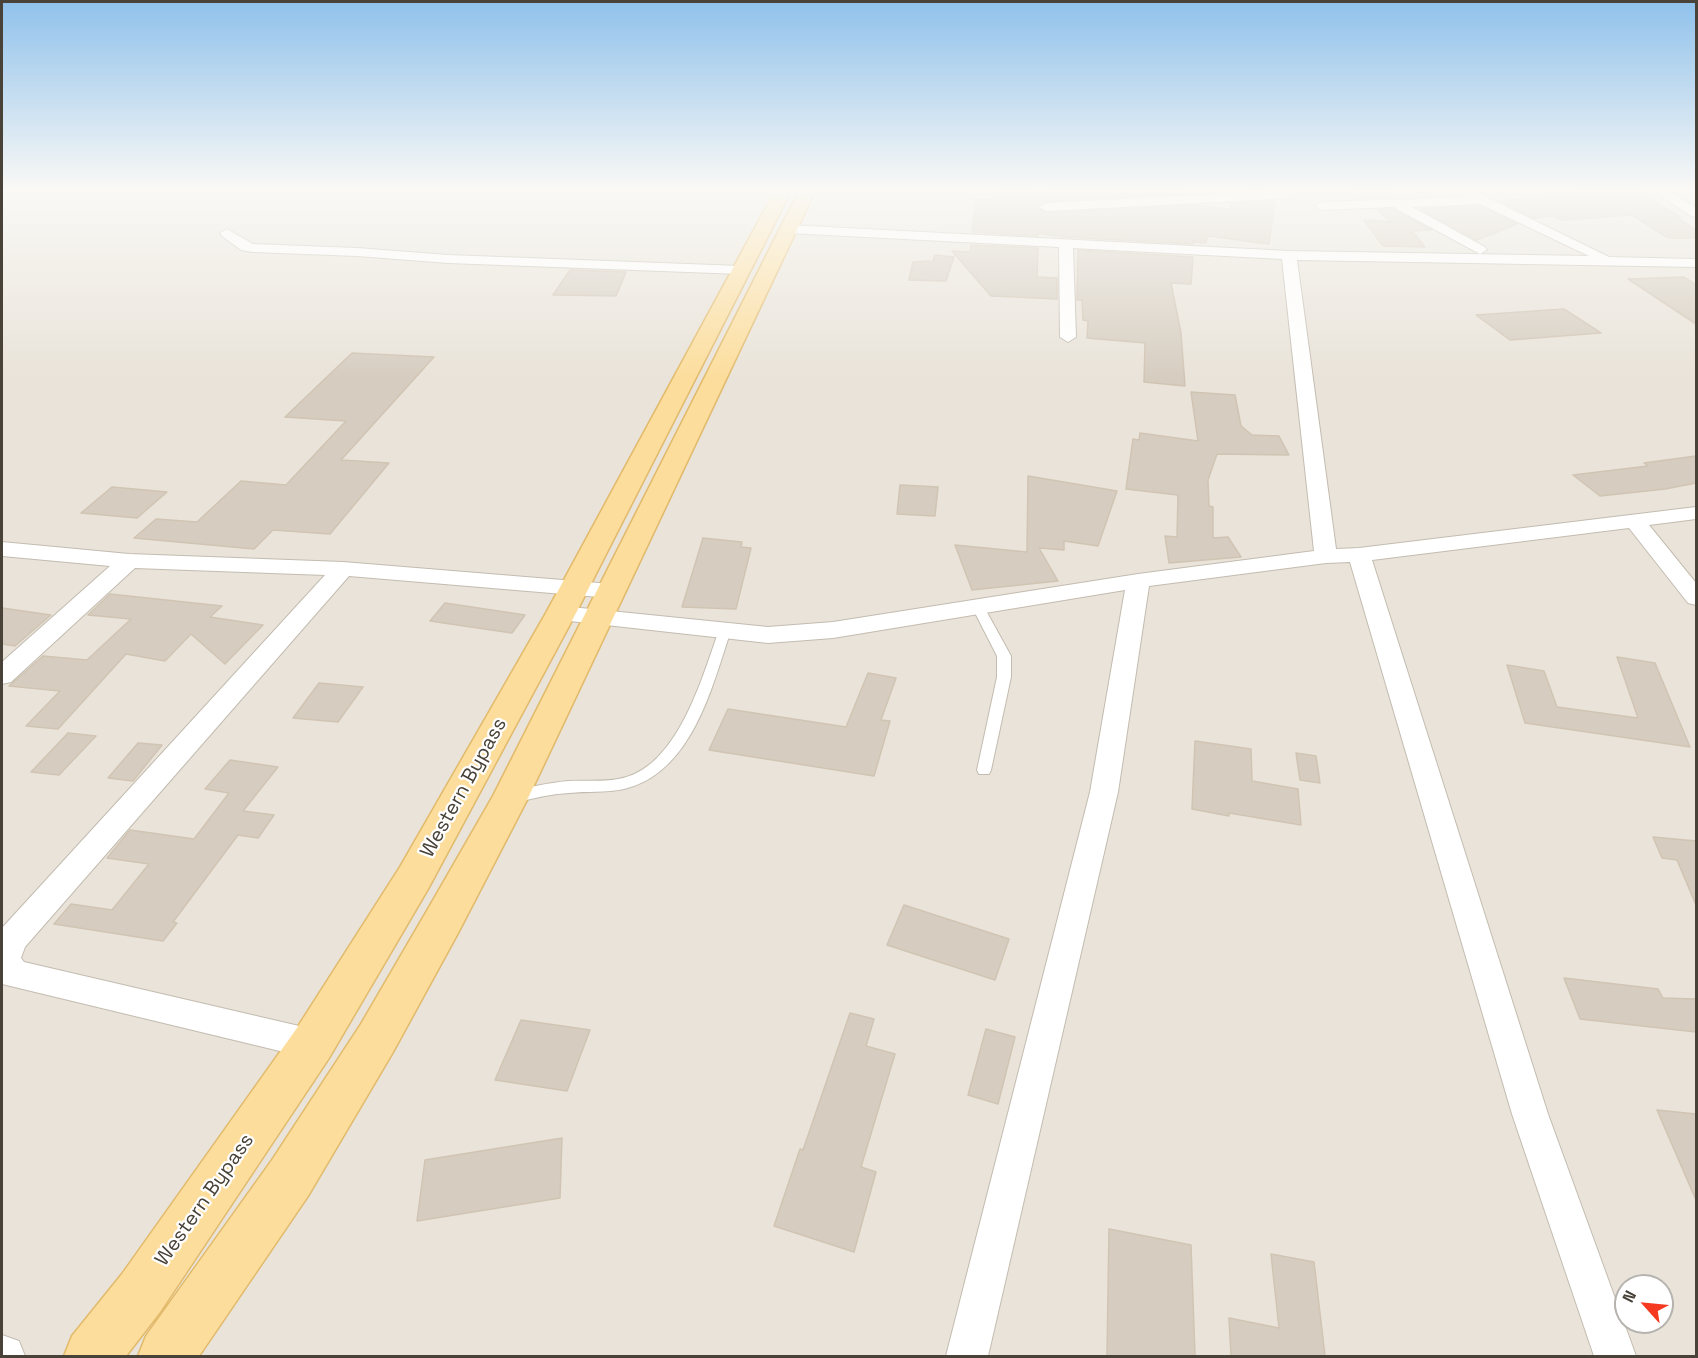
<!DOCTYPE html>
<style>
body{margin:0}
#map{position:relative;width:1698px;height:1358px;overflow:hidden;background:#f5f1ea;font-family:"Space Grotesk",sans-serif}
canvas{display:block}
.frame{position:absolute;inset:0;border:3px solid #494238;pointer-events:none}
.north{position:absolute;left:1614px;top:1274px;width:60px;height:60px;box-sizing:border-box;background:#fff;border:2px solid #b6b3af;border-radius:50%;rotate:297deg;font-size:16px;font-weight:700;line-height:24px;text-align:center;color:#494238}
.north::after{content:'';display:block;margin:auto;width:21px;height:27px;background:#f63921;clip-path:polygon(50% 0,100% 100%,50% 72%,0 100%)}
</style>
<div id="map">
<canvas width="1698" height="1358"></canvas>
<div class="frame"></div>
<div class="north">N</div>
</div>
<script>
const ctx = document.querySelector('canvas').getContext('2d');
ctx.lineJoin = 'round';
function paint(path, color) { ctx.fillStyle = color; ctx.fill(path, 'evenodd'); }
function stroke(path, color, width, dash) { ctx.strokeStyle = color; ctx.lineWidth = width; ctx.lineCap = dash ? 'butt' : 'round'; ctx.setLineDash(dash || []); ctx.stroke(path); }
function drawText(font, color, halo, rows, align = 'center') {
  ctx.font = font + ' "Space Grotesk",sans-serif'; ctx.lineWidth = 4.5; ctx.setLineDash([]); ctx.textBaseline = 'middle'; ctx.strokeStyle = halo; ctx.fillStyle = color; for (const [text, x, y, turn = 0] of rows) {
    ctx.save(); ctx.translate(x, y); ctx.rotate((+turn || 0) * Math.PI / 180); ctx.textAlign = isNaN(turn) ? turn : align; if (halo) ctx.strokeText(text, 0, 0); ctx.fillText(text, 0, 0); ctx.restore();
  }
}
paint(new Path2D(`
 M2,189h1694v1167h-1694zM1626,1286h36v36h-36z`), '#e9e3d9');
const building = new Path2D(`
 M1048,189h131l1,5 -134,7 -9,7 9,5 150,-8 35,5v-6l44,-3 -6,43 -62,-8 -1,7 -13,-1v2l-130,-7 -25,-4v3l-66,-4 4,-33 15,1 1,-7h8v-3l48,3z
 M1354,189h29l11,8 -29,1z
 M1610,189h22l8,4 40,24h-4l20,13v8h-28l-36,-23 -69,5 -10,-4 -19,2 -34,-17z
 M1480,206l37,18 -40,16 -57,-31z
 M1392,209l40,21 -20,1 13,16 -42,-1 -19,-26 27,2 -14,-12z
 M971,245l67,3 -1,29 20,1v21l-66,-3 -39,-45 18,1z
 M1078,250l115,7 -2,27 -20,-1 10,50 4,53 -41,-4 1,-39 -58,-5 1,-17 -5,-1 -1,-20h-5z
 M935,255l19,2 -8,24 -37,-1 4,-18 20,-1z
 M570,270l56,2 -10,24 -63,-1z
 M1684,277l12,8v39l-68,-45z
 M1564,309l37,24 -91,7 -34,-25z
 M352,353l82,4 -93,103 48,3 -59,71 -57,-4 -19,19 -120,-11 22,-19 41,3 44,-41 45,4 60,-64 -61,-4z
 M1191,392l44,3 6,31 11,9 27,1 10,19 -72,-1 -9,26 1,26 4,1v31l15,-1 13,20 -72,6 -4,-27 12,1 1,-42 -52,-6 7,-50 6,1 1,-7 58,8z
 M1696,456v27l-31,6 -65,7 -27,-21 75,-9 -4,-3z
 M1028,476l89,15 -19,55 -34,-5v9l-25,-2 19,33 -86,9 -17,-45 72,7z
 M900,485l38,2 -3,29 -38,-2z
 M112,487l55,5 -30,26 -56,-5z
 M703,538l39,4 -1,5 10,1 -15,61 -54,-2z
 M110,594l112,12 -12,11 53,8 -38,39 -34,-30 -26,27 -39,-7 -68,75 -32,-3 34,-35 -51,-5 34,-30 44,4 44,-41 -43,-4z
 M445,603l80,12 -13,18 -82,-12z
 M2,608l49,7 -36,31 -13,-2z
 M1617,657l38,6 35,84 -165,-24 -18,-58 37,6 13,36 81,11z
 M868,673l28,5 -15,42 9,1 -16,55 -165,-26 19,-41 118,18z
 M319,683l44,4 -25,35 -45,-4z
 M68,733l28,3 -37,39 -28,-3z
 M1195,741l56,8 1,32 46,8 3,36 -72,-12v3l-37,-7z
 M138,743l24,2 -29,36 -25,-3z
 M1296,753l20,3 4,27 -20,-3z
 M230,760l48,7 -35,44 31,4 -16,23 -20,-3 -65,87 4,1 -14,18 -109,-17 17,-20 41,6 37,-46 -42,-6 23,-28 64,9 35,-46 -24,-4z
 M1653,837l43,4v64l-19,-45 -15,-2z
 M904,905l105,34 -14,41 -108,-35z
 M1564,978l94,11 5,9 33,1v33l-116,-13z
 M850,1013l24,6 -8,27 29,8 -34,113 15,5 -22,80 -80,-26 26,-77 3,1z
 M521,1020l69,10 -23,61 -72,-11z
 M986,1029l29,8 -17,67 -30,-9z
 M1657,1110l39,4v86z
 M562,1138l-2,60 -143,23 8,-61z
 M1109,1229l82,16 4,111h-88z
 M1271,1254l43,8 11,94h-94l-2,-38 50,10z`);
paint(building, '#d6cdc0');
stroke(building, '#d1c4b3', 1.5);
const service = new Path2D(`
 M978,603l6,4 27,49v21l-20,93 -2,4h-10l-2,-4 20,-93v-21l-25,-49z
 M725,626l6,4c-19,57 -39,143 -107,159 -18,4 -37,2 -55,4 -18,1 -36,5 -54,10l-5,-2 -3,-4 3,-4c18,-6 38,-10 58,-12 17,-1 34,1 50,-2 59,-9 84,-101 101,-149z`);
const minor = new Path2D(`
 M1282,189h13l-5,8 -13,2 -231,12 -7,-4 7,-4 231,-12z
 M1454,189h16l139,68 87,2v8l-399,-7 39,289 23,-1 337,-41v12l-47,6 47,58v22l-8,-2 -59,-75 -257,32 176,554 88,242h-42l-82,-242 -162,-552 -24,1 -177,23 -31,206 -130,564h-42l144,-564 35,-202 -292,48 -65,5 -207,-23 -8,-2 -4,-5 4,-5 8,-2 207,21 65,-5 305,-48 176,-23 -32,-292 -209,-11 3,89 -8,5 -8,-5 -1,-90 -271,-14 -7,-4 7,-4 501,26 300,5 -109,-52 -68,3 73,40 2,3 -7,4 -87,-47 -71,3 -7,-4 7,-4 143,-5z
 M1651,189h15l30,19v9l-5,-1z
 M227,229l26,15 104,4 91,7 293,11 7,4 -7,4 -293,-11 -91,-7 -104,-4 -12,-2 -19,-14 -2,-3z
 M2,542l127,12 214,8 268,22 8,2 4,5 -4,5 -8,2 -262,-22 -324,371 -4,11 3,4 301,70 5,11 -5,11 -12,5 -311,-75v-56l323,-353 -190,-7 -124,114 -9,2v-22l108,-96 -108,-10z
 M2,1335l17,6 6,15h-23z`);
const primary = new Path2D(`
 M776,189h16l-216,424 -148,276 -99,169 -169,254 -34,44h-62l8,-20 50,-62 175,-246 103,-161 146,-254z
 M800,189h16l-288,609 -70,135 -65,119 -85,144 -109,160h-61l8,-20 126,-176 89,-136 67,-115 65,-113z`);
stroke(service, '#c3bcb0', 2);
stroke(minor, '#c3bcb0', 2);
stroke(primary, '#e2ba6b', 3);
paint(service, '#fff');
paint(minor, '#fff');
paint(primary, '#fcdd9c');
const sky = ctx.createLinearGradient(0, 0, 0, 379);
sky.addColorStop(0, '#8fc1eb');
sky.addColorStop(0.5, '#faf9f6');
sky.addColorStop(1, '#faf9f600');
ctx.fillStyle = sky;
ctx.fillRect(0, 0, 1698, 379);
drawText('20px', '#494238', '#fff', [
 ["Western Bypass",464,788,-61],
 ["Western Bypass",205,1200,-55]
]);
</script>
